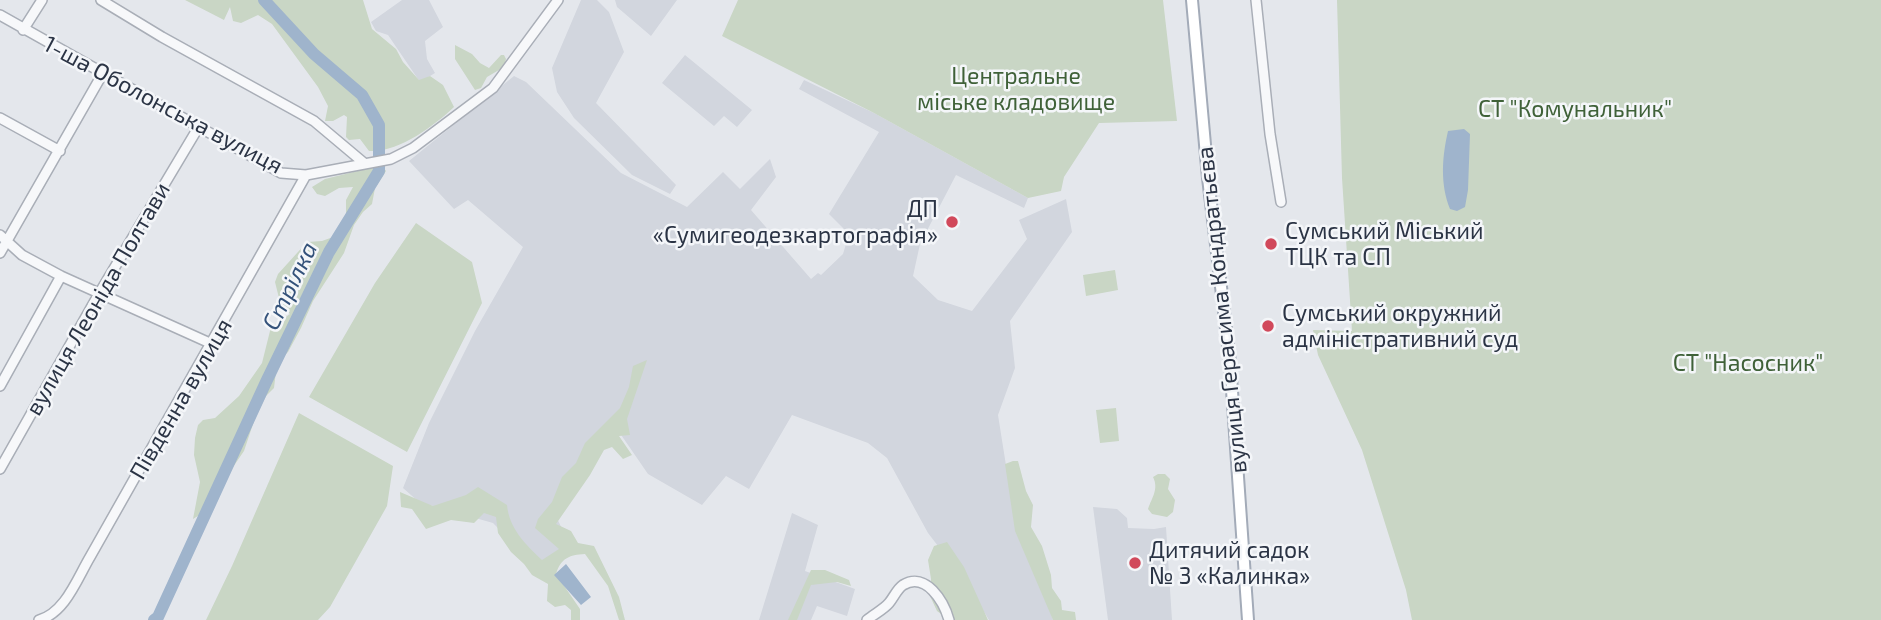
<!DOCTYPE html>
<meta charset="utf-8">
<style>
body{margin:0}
canvas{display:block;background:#e4e7ec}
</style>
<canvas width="1881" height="620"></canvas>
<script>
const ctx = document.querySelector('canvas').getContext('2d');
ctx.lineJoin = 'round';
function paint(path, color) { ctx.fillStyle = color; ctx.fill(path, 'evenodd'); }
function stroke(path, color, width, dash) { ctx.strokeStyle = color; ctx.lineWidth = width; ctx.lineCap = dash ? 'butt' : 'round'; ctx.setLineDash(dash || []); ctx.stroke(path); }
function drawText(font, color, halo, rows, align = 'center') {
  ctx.font = font + ' "Exo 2",sans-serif'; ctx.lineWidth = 5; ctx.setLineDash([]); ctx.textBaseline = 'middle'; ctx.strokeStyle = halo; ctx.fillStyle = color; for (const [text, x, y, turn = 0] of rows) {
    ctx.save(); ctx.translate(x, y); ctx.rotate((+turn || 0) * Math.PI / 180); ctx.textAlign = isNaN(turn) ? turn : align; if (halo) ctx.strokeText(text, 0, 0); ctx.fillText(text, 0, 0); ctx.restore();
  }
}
paint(new Path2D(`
 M402,0h27l14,27 -18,14 2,18 8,14 -15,9 -32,-47 -12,-4 -5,-9z
 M581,0h16l12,12 15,40 -28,51 80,82 -6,9 -38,-19 -58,-57 -17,-26 -5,-24z
 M615,0h62l-26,36 -34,-29z
 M685,55l67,55 -15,17 -13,-11 -10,10 -52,-43z
 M514,76l12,6 95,91 66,34 36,-35 17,17 30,-30 6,18 -25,33 60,69 7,-6 3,2 22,-21 6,-20 -20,-20 50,-82 -80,-43 5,-9 70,33 154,85 -4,10 -68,-33 -36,69 -7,32 25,24 34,11 55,-72 -8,-19 47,-21 6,33 -62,89 5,47 -17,47 10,63 45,142h-64l-21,-35 -40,-52 -41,-75 -19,-15 -76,-28 -43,74 -23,-13 -24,29 -54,-31 -31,-45 -62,85 16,34 -30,24 -48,-49 -74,-21 -16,-14 26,-65 46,-92 48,-84 -55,-47 -14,9 -45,-48z
 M1093,507l24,2 10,9 1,10 26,1 12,-2 6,93h-64z
 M792,513l26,12 -13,46 50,18 -8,27 -30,-10 -6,14h-52z`), '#d2d6de');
paint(new Path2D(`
 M185,0h178l9,29 24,20 7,13 16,18 11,-4 13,9 11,22c-20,19 -56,46 -85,44l-9,-12 -11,1 -3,-3 1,-20 -3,-2 -11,6h-8l3,-15 -10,-19 -46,-63 -14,-9 -17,8 -8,-2 -3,-14 -6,13z
 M738,0h425l14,121 -78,2 -35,54 -3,14 -33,7 -154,-85 -152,-77z
 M1337,0h544v620h-469l-6,-30 -44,-140 -44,-95 -5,-25 39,1 -10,-153z
 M455,45l17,9 8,9 9,5 12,-13h3l2,4 -2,8 -17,10 -6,11 -6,2 -20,-31z
 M382,165l4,6 -11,17 -3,16 -9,8 -9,13 -10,28 -31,48 -12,27 -13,24 -11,11 -3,25 -8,8 -11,22 -11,33 -43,63 -8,5 7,-37 -6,-27 1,-17 3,-13 5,-5 12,-2 24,-22 23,-33 9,-36 19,-13 -9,-8 -6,-24 3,-8 29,-32 15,-1 11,-4 7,-8 6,-11v-18l7,-13 -14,1 -14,8 -8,-2 -5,-7 13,-8z
 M416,223l56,39 10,41 -75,149 -98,-55 66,-114z
 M1115,270l3,20 -32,6 -3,-21z
 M647,360l-20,59 3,16 -11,1 13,19 -9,4 -11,-12 -8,3 -14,25 -34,49 15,7 7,12 16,3 25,51 6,23h-6l-11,-34 -23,-32c-16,1 -24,4 -29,20l24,35v11h-9v-10l-6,-5 -10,2 -8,-6 1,-17 -16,-9 -8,-11 -13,-12 -13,-19 -2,-16 -12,-4 -10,10 -23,-3 -25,9 -14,-20 -11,-2 -1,-15 33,14 33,-11 12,-8 29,18c2,23 18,39 35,55l17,-11 -24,-21 3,-9 14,-17 10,-25 14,-14 9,-20 35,-35 9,-21 4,-21z
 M1116,408l3,33 -19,2 -4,-33z
 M299,413l94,53 -6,40 -57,101 -12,13h-112l26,-54z
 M1013,461h5l8,30 7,14 -2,22 11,19 9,29 1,13 9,13 1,9 13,2 1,8h-23l-38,-89 -10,-67z
 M1158,474h7l5,5 -2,10 7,11 -2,12 -6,5 -15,-3 -4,-5c4,-12 11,-20 5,-32z
 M947,542l17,25 24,53h-39l-12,-9 -7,-15 1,-17 -3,-19 6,-14z
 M811,570h14l24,10 2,6 -14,-4 -26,3 -14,35h-9z`), '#c9d6c5');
paint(new Path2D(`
 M1464,129l6,5 -2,56 -3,17 -8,4 -7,-2c-10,-25 -8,-52 -2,-78z
 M566,564l25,33 -10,8 -27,-30z`), '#9fb4cc');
stroke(new Path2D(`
 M154,620l4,-3 108,-235 63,-130 50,-81v-46l-17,-30 -48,-41 -50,-54`), '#9fb4cc', 12);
const minor = new Path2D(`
 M101,0l61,37 152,84 50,42
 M1256,0l14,134 11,68
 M0,15l281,158 25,2 85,-16 22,-11 80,-60 65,-88
 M23,30l19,-30
 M0,118l60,33
 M0,235l22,20 39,21 151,68
 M0,253l103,-180
 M0,386l61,-110
 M0,469l100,-177 98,-164
 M39,620c26,-7 38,-41 51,-63l216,-382
 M867,620c7,-6 16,-10 22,-17 5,-6 8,-14 14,-18 23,-14 41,17 46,35`);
const major = new Path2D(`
 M1192,0l16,178 22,184 18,258`);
stroke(minor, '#a9aeb7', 12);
stroke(major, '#a3abb8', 14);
stroke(minor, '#f7f8fa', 9);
stroke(major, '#fff', 10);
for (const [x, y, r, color] of [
 [952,222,7,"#d1495b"],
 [1271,244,7,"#d1495b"],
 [1268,326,7,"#d1495b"],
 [1135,563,7,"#d1495b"]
]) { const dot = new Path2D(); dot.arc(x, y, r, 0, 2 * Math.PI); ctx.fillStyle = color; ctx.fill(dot); stroke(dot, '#f4f6f9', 2.5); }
drawText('23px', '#3f6138', '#f4f6f9', [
 ["Центральне",1016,76],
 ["міське кладовище",1016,102],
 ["СТ \"Комунальник\"",1575,109],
 ["СТ \"Насосник\"",1748,363]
]);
drawText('23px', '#2b3445', '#f4f6f9', [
 ["1-ша Оболонська вулиця",163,105,28],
 ["вулиця Леоніда Полтави",98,299,-60],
 ["вулиця Герасима Кондратьєва",1222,310,-96],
 ["Південна вулиця",181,399,-60]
]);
drawText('23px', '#2b3445', '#f4f6f9', [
 ["ДП",938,209,"right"],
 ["«Сумигеодезкартографія»",938,235,"right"],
 ["Сумський Міський",1285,231],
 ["ТЦК та СП",1285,257],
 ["Сумський окружний",1282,313],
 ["адміністративний суд",1282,339],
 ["Дитячий садок",1149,550],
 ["№ 3 «Калинка»",1149,576]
], 'left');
drawText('italic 24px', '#34527a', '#f4f6f9', [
 ["Стрілка",290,286,-64]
]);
</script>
